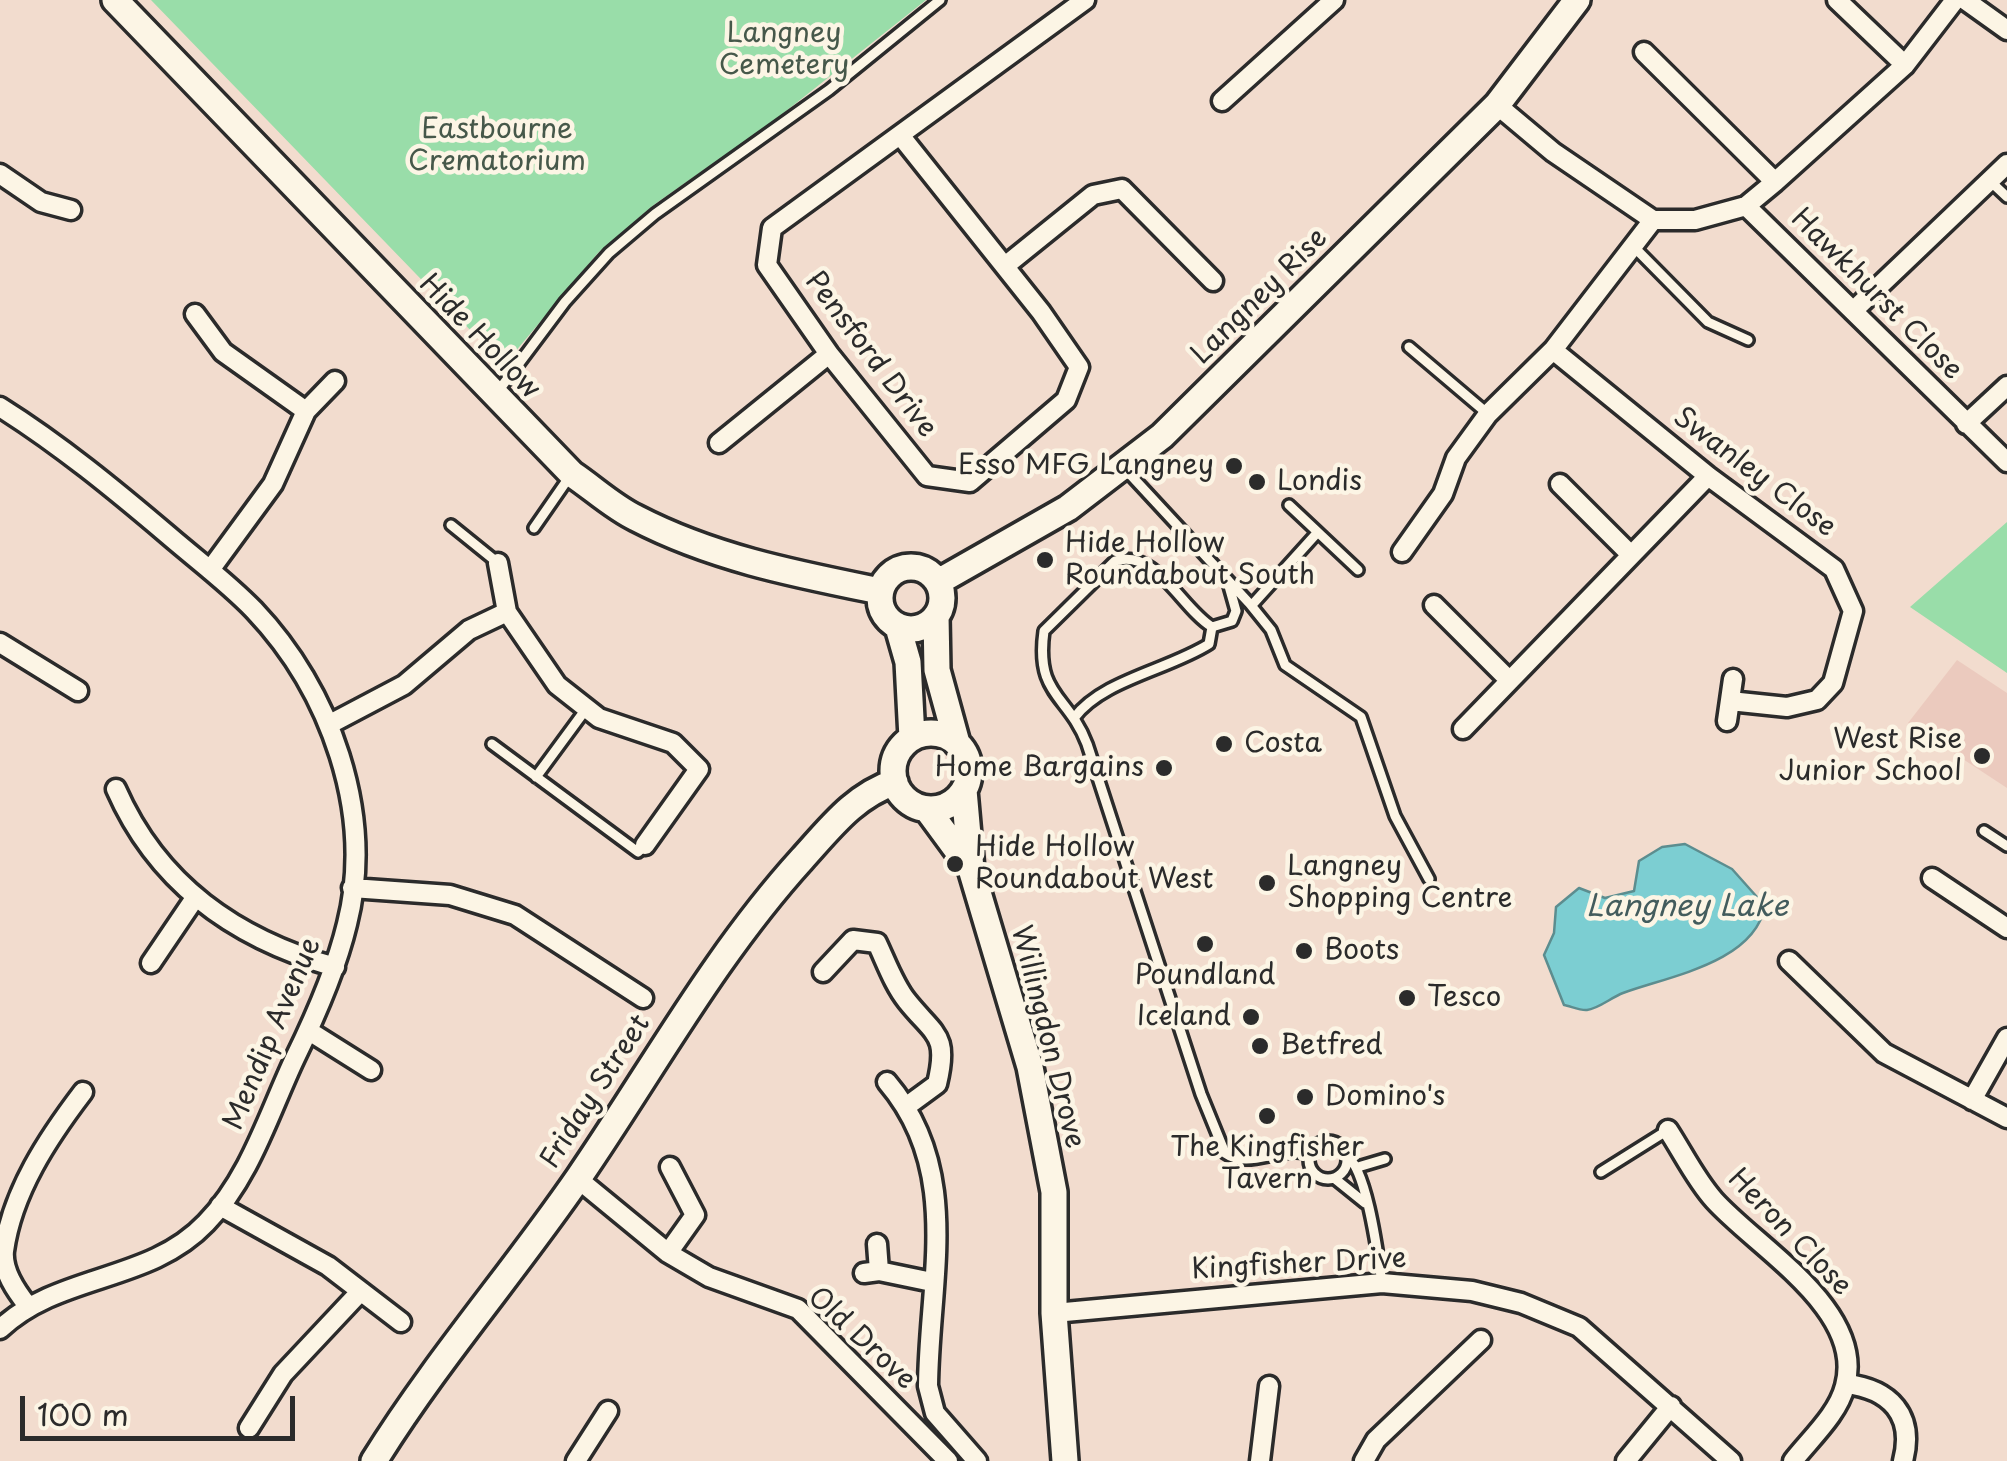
<!DOCTYPE html>
<style>
body{margin:0}
#map{position:relative;width:2007px;height:1461px;overflow:hidden;background:#f2dcce;font-family:"Playpen Sans",sans-serif}
canvas{display:block}
.scale{position:absolute;left:20px;top:1396px;width:275px;height:45px;box-sizing:border-box;border:5px solid #2b2b2b;border-top:0;padding-left:12px;font-size:30px;line-height:35px;white-space:nowrap;color:#2b2b2b;-webkit-text-stroke:8px #fcf5e5;paint-order:stroke}
</style>
<div id="map">
<canvas width="2007" height="1461"></canvas>
<div class="scale">100 m</div>
</div>
<script>
const ctx = document.querySelector('canvas').getContext('2d');
ctx.lineJoin = 'round';
function paint(path, color) { ctx.fillStyle = color; ctx.fill(path, 'evenodd'); }
function stroke(path, color, width, dash) { ctx.strokeStyle = color; ctx.lineWidth = width; ctx.lineCap = dash ? 'butt' : 'round'; ctx.setLineDash(dash || []); ctx.stroke(path); }
function drawText(font, color, halo, rows, align = 'center') {
  ctx.font = font + ' "Playpen Sans",sans-serif'; ctx.lineWidth = 9; ctx.setLineDash([]); ctx.textBaseline = 'middle'; ctx.strokeStyle = halo; ctx.fillStyle = color; for (const [text, x, y, turn = 0] of rows) {
    ctx.save(); ctx.translate(x, y); ctx.rotate((+turn || 0) * Math.PI / 180); ctx.textAlign = isNaN(turn) ? turn : align; if (halo) ctx.strokeText(text, 0, 0); ctx.fillText(text, 0, 0); ctx.restore();
  }
}
paint(new Path2D(`
 M1957,660l50,33v95l-99,-65z`), '#ebcabe');
paint(new Path2D(`
 M151,0h775l-155,123 -116,81 -57,49 -94,112z
 M2007,522v151l-97,-66z`), '#99dda9');
const water = new Path2D(`
 M1685,844l47,25 33,37c-11,57 -96,70 -142,87 -11,4 -25,16 -36,17 -6,1 -17,-4 -23,-5l-20,-50 10,-22 2,-26 23,-19 26,10 29,-7 5,-30 23,-14z`);
paint(water, '#7cced2');
stroke(water, '#5c8d8f', 2.5);
const service = new Path2D(`
 M1990,181l17,16
 M1635,248l73,74 40,18
 M1409,347l79,67
 M496,394l69,-92 44,-49 46,-39 174,-124 111,-90
 M1126,470l124,134 21,26 14,35 76,52 34,99 34,63
 M1289,505l69,65
 M451,525l47,38
 M534,528l36,-52
 M1227,579l9,32 -4,10 -20,6c-31,-19 -56,-79 -97,-66l-71,70c-9,65 24,63 43,113l114,350 24,59c24,17 57,-8 85,1
 M1252,605l65,-72
 M1074,718c28,-38 94,-48 135,-74l3,-17
 M492,744l146,108 7,-7
 M536,777l50,-68
 M1984,831l23,15
 M1309 1160a19 19 0 1 1 38 0a19 19 0 1 1-38 0Z
 M1346,1155c21,13 32,101 36,128
 M1358,1167l27,-8
 M1601,1172l67,-42
 M1334,1178l31,25`);
const minor = new Path2D(`
 M1837,0l68,65
 M1965,0l42,30
 M1644,52l131,130
 M1222,101l112,-101
 M1497,105l56,47 100,68h42l51,-14 29,-24 130,-117 50,-65
 M900,135l141,177 38,55 -13,33 -96,82 -43,-6 -98,-122 -62,-89 5,-37 313,-228
 M0,174l41,28 30,8
 M1746,206l261,256
 M1005,266l88,-71 29,-6 91,92
 M1853,311l154,-147
 M195,314l28,38 83,59
 M1553,350l155,126 126,93 19,42 -20,72 -16,17 -30,7 -57,-6
 M0,407c59,37 115,83 168,128 29,25 60,48 86,75 76,80 121,203 93,314 -11,46 -31,91 -52,134 -26,55 -45,120 -89,165 -57,60 -147,50 -206,106
 M1966,424l41,-38
 M719,443l110,-89
 M1560,484l71,71
 M1402,552l41,-58 13,-36 32,-44 65,-64 100,-130
 M498,563l9,49 50,73 42,33 74,25 26,26 -54,76
 M210,570l63,-86 33,-73 29,-30
 M1434,605l74,74
 M0,643l78,48
 M1727,721l6,-42
 M330,724l74,-39 65,-55 38,-18
 M1463,729l245,-253
 M116,789c42,96 120,150 219,178
 M1932,878l75,50
 M352,888l98,7 65,20 128,83
 M1789,961l95,92 123,65
 M151,963l44,-65
 M823,972l30,-32 24,3c9,19 17,42 30,58 28,35 42,33 30,83l-30,22
 M309,1031l62,39
 M887,1082c76,89 42,197 41,304l7,27 42,48
 M1972,1100l35,-62
 M1668,1130c15,23 28,50 46,70 43,48 152,110 131,186 -7,28 -34,52 -52,75
 M578,1179l90,74 41,24 89,32 150,152
 M220,1206l108,60 73,56
 M877,1244l2,27
 M668,1253l27,-38 -25,-48
 M864,1273l15,-2 53,11
 M28,1306c-12,-15 -26,-35 -24,-55 8,-59 44,-113 79,-159
 M1054,1313l328,-30 90,8 49,12 58,24 152,134
 M1846,1384c44,5 69,31 57,77
 M249,1428l34,-54 77,-82
 M576,1461l32,-50
 M1260,1461l9,-75
 M1364,1461l12,-21 105,-100
 M1626,1461l45,-55`);
const secondary = new Path2D(`
 M115,0l457,474c21,14 41,33 64,44 77,40 160,56 244,73
 M880 598a31 31 0 1 1 62 0a31 31 0 1 1-62 0Z
 M938,582l130,-74 94,-72 335,-331 80,-105
 M936,616l1,54 20,73
 M898,627l10,35 4,76
 M893 771a38 38 0 1 1 76 0a38 38 0 1 1-76 0Z
 M964,790l7,79 59,198 24,125v121l11,148
 M927,809l44,60
 M374,1461c62,-100 139,-188 205,-284 74,-108 135,-221 223,-318 29,-32 52,-63 93,-77`);
stroke(service, '#2b2b2b', 16);
stroke(minor, '#2b2b2b', 25);
stroke(secondary, '#2b2b2b', 32);
stroke(service, '#fcf5e5', 9);
stroke(minor, '#fcf5e5', 18);
stroke(secondary, '#fcf5e5', 25);
for (const [x, y, r, color] of [
 [1234,466,10,"#2b2b2b"],
 [1257,482,10,"#2b2b2b"],
 [1045,560,10,"#2b2b2b"],
 [1224,744,10,"#2b2b2b"],
 [1982,756,10,"#2b2b2b"],
 [1164,768,10,"#2b2b2b"],
 [955,864,10,"#2b2b2b"],
 [1267,883,10,"#2b2b2b"],
 [1205,944,10,"#2b2b2b"],
 [1304,951,10,"#2b2b2b"],
 [1407,998,10,"#2b2b2b"],
 [1251,1017,10,"#2b2b2b"],
 [1260,1046,10,"#2b2b2b"],
 [1305,1097,10,"#2b2b2b"],
 [1267,1116,10,"#2b2b2b"]
]) { const dot = new Path2D(); dot.arc(x, y, r, 0, 2 * Math.PI); ctx.fillStyle = color; ctx.fill(dot); stroke(dot, '#fcf5e5', 4); }
drawText('28px', '#46584a', '#fcf5e5', [
 ["Langney",784,34],
 ["Cemetery",784,66],
 ["Eastbourne",497,130],
 ["Crematorium",497,162]
]);
drawText('28px', '#2b2b2b', '#fcf5e5', [
 ["Hawkhurst Close",1876,295,45],
 ["Langney Rise",1260,297,-45],
 ["Hide Hollow",479,337,46],
 ["Pensford Drive",870,355,53],
 ["Swanley Close",1754,473,37],
 ["Mendip Avenue",273,1034,-67],
 ["Willingdon Drove",1047,1037,76],
 ["Friday Street",596,1092,-57],
 ["Heron Close",1789,1233,46],
 ["Kingfisher Drive",1299,1265,-3],
 ["Old Drove",861,1339,43]
]);
drawText('28px', '#2b2b2b', '#fcf5e5', [
 ["Esso MFG Langney",1214,466,"right"],
 ["Londis",1277,482],
 ["Hide Hollow",1065,544],
 ["Roundabout South",1065,576],
 ["West Rise",1962,740,"right"],
 ["Junior School",1962,772,"right"],
 ["Costa",1244,744],
 ["Home Bargains",1144,768,"right"],
 ["Hide Hollow",975,848],
 ["Roundabout West",975,880],
 ["Langney",1287,867],
 ["Shopping Centre",1287,899],
 ["Boots",1324,951],
 ["Poundland",1205,976,"center"],
 ["Tesco",1427,998],
 ["Iceland",1231,1017,"right"],
 ["Betfred",1280,1046],
 ["Domino's",1325,1097],
 ["The Kingfisher",1267,1148,"center"],
 ["Tavern",1267,1180,"center"]
], 'left');
drawText('italic 30px', '#435c5d', '#fcf5e5', [
 ["Langney Lake",1687,908]
]);
</script>
